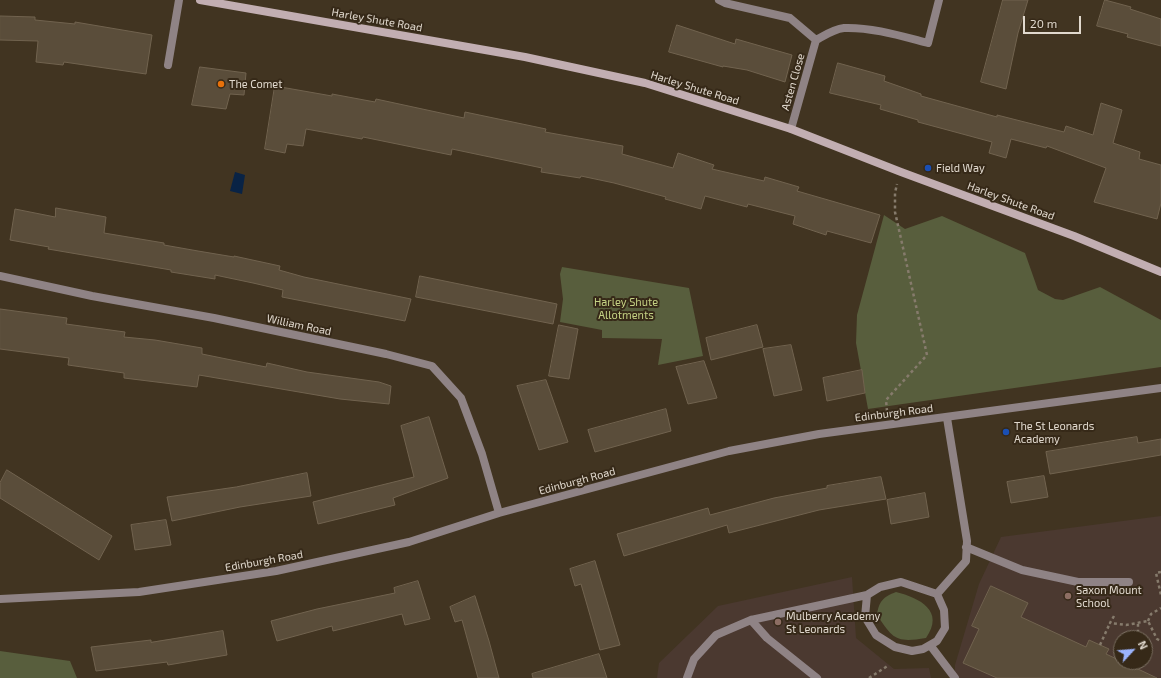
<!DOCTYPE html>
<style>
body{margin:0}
#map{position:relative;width:1161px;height:678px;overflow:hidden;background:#413421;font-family:"Exo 2",sans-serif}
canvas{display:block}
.north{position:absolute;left:1113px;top:630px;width:40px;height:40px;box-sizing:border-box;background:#362918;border:1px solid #7a6f61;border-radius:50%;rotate:64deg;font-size:11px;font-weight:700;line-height:16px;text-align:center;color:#e1d9ce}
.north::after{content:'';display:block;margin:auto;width:14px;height:18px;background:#9cb4fd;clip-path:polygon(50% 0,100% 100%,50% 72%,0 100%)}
.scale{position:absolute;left:1023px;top:16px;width:58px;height:18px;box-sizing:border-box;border:2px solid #e1d9ce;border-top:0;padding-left:5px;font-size:12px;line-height:14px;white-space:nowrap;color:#e1d9ce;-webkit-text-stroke:3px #362918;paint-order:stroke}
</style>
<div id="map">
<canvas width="1161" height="678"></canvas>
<div class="north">N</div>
<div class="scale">20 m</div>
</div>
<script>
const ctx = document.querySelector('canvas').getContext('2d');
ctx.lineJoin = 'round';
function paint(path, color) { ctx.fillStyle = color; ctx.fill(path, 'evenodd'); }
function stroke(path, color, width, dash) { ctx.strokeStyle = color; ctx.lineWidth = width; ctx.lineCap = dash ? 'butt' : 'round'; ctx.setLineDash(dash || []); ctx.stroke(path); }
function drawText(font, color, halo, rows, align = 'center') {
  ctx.font = font + ' "Exo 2",sans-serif'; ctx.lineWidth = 4; ctx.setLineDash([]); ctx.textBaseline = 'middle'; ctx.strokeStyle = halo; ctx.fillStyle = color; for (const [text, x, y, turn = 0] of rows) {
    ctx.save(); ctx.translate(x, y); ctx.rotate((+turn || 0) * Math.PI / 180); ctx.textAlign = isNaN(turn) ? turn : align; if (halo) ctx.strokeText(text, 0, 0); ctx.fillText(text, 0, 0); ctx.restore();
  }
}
paint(new Path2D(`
 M1161,516v162h-206v-13l24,-81 22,-47zM1121,638h24v24h-24z
 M852,577l4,61 38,31 35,-1 2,10h-274l2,-15 59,-57z`), '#4b3930');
paint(new Path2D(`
 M884,215l21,14 37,-13 83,37 13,37 17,9 8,1 37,-13 61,33v47l-293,42 -12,-66 1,-28z
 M562,267l127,21 14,68 -45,9 4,-26 -60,-1v-8l-42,-8 3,-23 -3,-25z
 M896,592c24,6 49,19 30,46 -30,5 -33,1 -49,-23 2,-14 6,-18 19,-23z
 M0,651l70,10 7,17h-77z`), '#585e3d');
paint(new Path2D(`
 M235,172l10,3 -3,19 -12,-3z`), '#092345');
const building = new Path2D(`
 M1003,0h25l-10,33 -12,56 -25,-7z
 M1105,0l26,7 -1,2 31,10v27l-34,-9 1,-3 -31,-8z
 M0,16l35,1v3l40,4v-2l77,13 -6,39 -82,-12 -1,3 -27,-3 2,-21 -38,-1z
 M677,25l58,19 1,-5 56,16 -7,27 -38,-12 -24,-4v1l-54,-15z
 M838,63l47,13 -1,5 37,13v2l76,21v-2l67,17 2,-6 27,9 8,-32 21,7 -9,33 27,9 -1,7 22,6v38l-4,16 -63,-17 12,-34 -59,-22 -1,2 -35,-9 -5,19 -17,-5 3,-11 -74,-20v-2l-38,-11 1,-4 -51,-12z
 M200,67l46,6 -2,22 -14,-1 -4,15 -34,-4z
 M275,86l57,10v-2l43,8 1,-3 88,19 1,-6 81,17 -1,3 78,14 -1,8 51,14 5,-15 36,12 -2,4 52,12 1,-4 34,10 -2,4 83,24 -9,28 -44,-12 -1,4 -33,-11 2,-8 -47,-12 -1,3 -42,-11 -4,13 -36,-10 1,-2 -52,-14 -33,-7 -1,2 -39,-6 1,-4 -90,-19 -1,6 -88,-18 -1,2 -56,-10 -3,17 -16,-2 -2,9 -20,-4z
 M56,208l50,9 -2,16 60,10v2l34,6 36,6v-1l46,10 -1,4 25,7 107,22 -6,22 -123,-24 1,-7 -30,-7 -38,-8v4l-44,-7v-2l-123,-21 1,-2 -39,-7 5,-31 40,8z
 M420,276l137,28 -4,20 -137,-27z
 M0,309l67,9 -1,6 59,8 -1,5 31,3 47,8v6l64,13 1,-4 40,9 72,10 12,4 -2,18 -49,-5 -141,-24 -2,12 -73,-9v-5l-56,-8 1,-7 -69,-9z
 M559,325l19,4 -9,50 -20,-3z
 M757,325l6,22 -52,13 -5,-22z
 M791,345l11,45 -28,6 -11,-47z
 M704,361l13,37 -29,6 -12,-37z
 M862,370l3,23 -38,8 -4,-23z
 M546,380l22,62 -29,8 -22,-64z
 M666,409l5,22 -76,21 -7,-22z
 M429,417l19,61 -55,20 2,7 -77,19 -5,-22 101,-25 -13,-51z
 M1137,437l1,6 23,-4v16l-111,19 -4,-22z
 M7,470l105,66 -13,24 -99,-62v-15z
 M307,473l4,23 -71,11 -68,14 -5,-24 69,-10z
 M1044,476l4,21 -37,6 -4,-21z
 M881,477l5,22 -67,11 -90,23 -2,-8 -103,31 -7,-22 91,-26 2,7 64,-17 53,-10v-2z
 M925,493l4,24 -38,7 -4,-24z
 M166,520l5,25 -36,5 -4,-25z
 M595,561l25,84 -20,5 -19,-66 -6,2 -5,-17z
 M418,581l12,38 -25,6 -3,-11 -69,17 -1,-5 -55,15 -6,-20 46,-12 78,-16 -1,-5z
 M991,586l37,17 -7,14 65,30 3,-7 20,9 -3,5 51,24h-160l-34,-15 16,-34 -7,-3z
 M475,596l14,45 10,37h-21l-16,-58 -7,2 -5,-15z
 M223,631l4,24 -59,10 -1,-3 -71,9 -5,-24 60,-7v2z
 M599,654l8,24h-74l-1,-4z`);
paint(building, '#5a4d3a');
stroke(building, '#71634f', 1);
stroke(new Path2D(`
 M887,411l-1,-11 41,-45 -32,-143v-19l2,-9
 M1161,572l-5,1 5,22
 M1114,616l-4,7 16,2 22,-4 9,18 4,2
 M1148,621l3,-7 10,-6
 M1135,638l3,-5v-9
 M1100,645l10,-22
 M869,678l20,-13`), '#867b6c', 2.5, [3, 3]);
stroke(new Path2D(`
 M168,65l11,-65
 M966,547l56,23 56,12h51
 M901,582l36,12 7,16 1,18 -8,13 -14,8 -11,2 -17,-4 -19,-12 -11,-18 2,-22 13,-8z
 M937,594l29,-33 1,-20 -20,-123
 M751,620l16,18 50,40
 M930,645l25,33
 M687,678l7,-19 22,-24 35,-15 116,-25`), '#8f8385', 8);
stroke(new Path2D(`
 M719,0l6,3 65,15 26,22c9,-5 18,-11 28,-12 28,-1 57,8 84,15l11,-43
 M791,129l25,-89
 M0,276l92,20 122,22 172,36 46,12 29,32 21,56 17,59
 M0,599l139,-7 137,-21 133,-29 90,-29 230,-62 90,-17 342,-46`), '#8f8385', 8);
stroke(new Path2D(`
 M200,0l325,57 120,26 146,46 110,43 173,64 87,36`), '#c2aeb2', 8);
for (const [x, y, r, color] of [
 [221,84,4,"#e8710a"],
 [928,168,4,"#1a4fb4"],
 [1006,432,4,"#1a4fb4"],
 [1068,596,4,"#8d6e63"],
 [778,622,4,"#8d6e63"]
]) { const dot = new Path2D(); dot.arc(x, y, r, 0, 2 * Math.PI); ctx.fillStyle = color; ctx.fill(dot); stroke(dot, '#362918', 1.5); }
drawText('11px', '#e1d9ce', '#362918', [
 ["Harley Shute Road",377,20,10],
 ["Asten Close",793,82,-74],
 ["Harley Shute Road",695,88,17],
 ["Harley Shute Road",1011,201,20],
 ["William Road",299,325,12],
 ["Edinburgh Road",894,413,-7],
 ["Edinburgh Road",577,481,-15],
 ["Edinburgh Road",264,561,-10]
]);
drawText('11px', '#e1d9ce', '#362918', [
 ["The Comet",229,84],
 ["Field Way",936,168],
 ["The St Leonards",1014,426],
 ["Academy",1014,439],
 ["Saxon Mount",1076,590],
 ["School",1076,603],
 ["Mulberry Academy",786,616],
 ["St Leonards",786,629]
], 'left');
drawText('11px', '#c5d284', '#362918', [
 ["Harley Shute",626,302],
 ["Allotments",626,315]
]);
</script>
